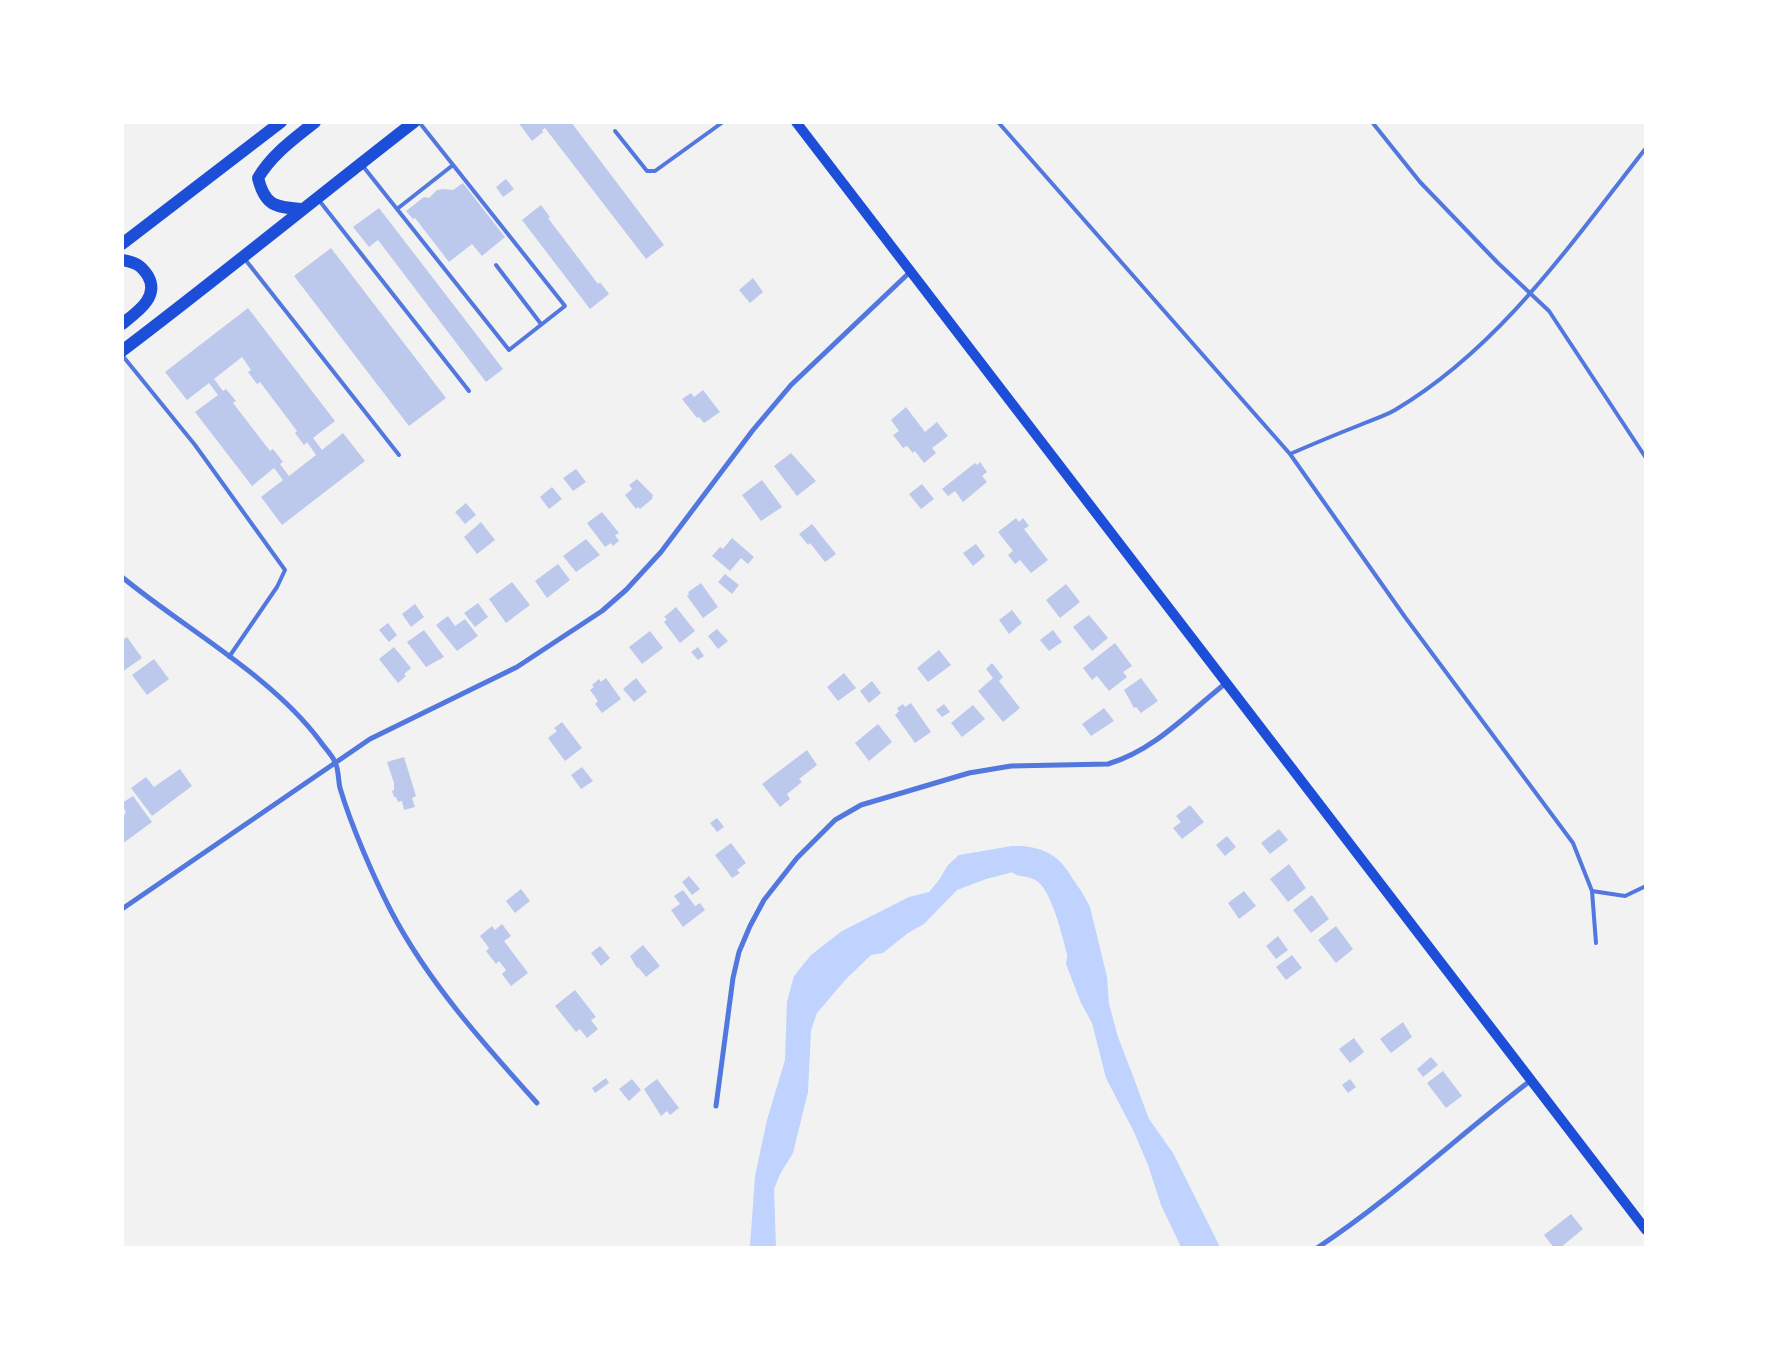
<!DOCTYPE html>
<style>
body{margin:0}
#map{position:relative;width:1768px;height:1370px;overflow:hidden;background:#f2f2f2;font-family:Commissioner,sans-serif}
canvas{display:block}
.frame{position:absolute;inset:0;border:124px solid #fff;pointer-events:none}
</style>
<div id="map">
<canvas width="1768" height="1370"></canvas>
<div class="frame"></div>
</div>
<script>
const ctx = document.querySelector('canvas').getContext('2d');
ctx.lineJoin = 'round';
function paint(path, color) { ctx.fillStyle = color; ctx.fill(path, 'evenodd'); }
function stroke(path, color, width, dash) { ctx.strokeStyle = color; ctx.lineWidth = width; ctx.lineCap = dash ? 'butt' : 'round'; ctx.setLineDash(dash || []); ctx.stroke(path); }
paint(new Path2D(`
 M1012,846c37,0 63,30 78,61l17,70 2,27 9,33 15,39 16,43 24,34 47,94h-39l-20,-42 -13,-40 -14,-33 -28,-54 -14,-55 -11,-20 -15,-39 2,-13 8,-11 4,-17 -3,-19 -11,-16 -24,-18 -10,-3 -46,12 -29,11 -33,34 -16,9 -25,20 -12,2 -25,24 -29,34 -6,17 -3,62 -15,61 -13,21 -6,15 2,58h-26l5,-71 12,-56 18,-60 2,-58 7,-26 17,-21 31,-24 67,-34 20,-5 10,-12 9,-15 11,-10z`), '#bfd3fe');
stroke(new Path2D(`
 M1022,861c9,1 18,3 25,9 22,17 34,79 40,105`), '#bfd3fe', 30);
paint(new Path2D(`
 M518,122h53l93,123 -18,14 -101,-131 -3,2 1,2 -11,9z
 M506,179l8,10 -11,8 -7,-10z
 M463,183l42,54 -23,19 -10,-12 -23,18 -34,-44 -2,1 -7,-8 18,-14 5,1 8,-8 6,-1 10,1z
 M541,205l9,12 -2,1 50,66 2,-2 9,12 -19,15 -68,-89z
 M379,208l124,161 -17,13 -108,-142 -9,7 -16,-20z
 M331,248l115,150 -37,28 -115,-150z
 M753,278l10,14 -13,11 -11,-13z
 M248,308l87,113 -22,17 9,12 21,-17 22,28 -83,64 -21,-28 22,-17 -9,-12 -22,18 -57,-74 23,-17 -9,-12 -22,17 -22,-28zM242,357l9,13 -3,2 9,12 3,-2 37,49 -2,2 9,12 3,-3 9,13 -27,21 -9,-12 3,-2 -10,-13 -3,2 -37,-48 3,-2 -10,-12 -3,2 -9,-12z
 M703,390l17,22 -16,11 -5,-6 -2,1 -15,-19 9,-6 3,4z
 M906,407l19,25 12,-10 11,14 -16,12 4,5 -12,10 -9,-12 -2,2 -6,-7 -4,2 -10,-13 6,-4 -8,-11z
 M791,453l25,28 -19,15 -23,-30z
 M980,462l7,10 -5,4 5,6 -24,20 -8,-11 -7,5 -6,-7 33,-26 2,2z
 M576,469l10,13 -13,9 -10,-13z
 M637,479l16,16 -1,4 -12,10 -2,-2 -2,2 -11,-14 7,-6 -3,-4z
 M762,480l20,27 -21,14 -19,-26z
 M922,484l12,15 -13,10 -12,-15z
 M552,487l10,12 -13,10 -9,-12z
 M466,503l10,12 -11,9 -10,-12z
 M602,512l17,21 -4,2 4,6 -6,5 -2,-3 -6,4 -18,-24z
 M1016,518l3,4 4,-4 6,8 -5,3 24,31 -17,13 -11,-13 -5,4 -7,-9 5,-4 -15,-19z
 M481,522l14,18 -18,14 -13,-17z
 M812,524l24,30 -11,8 -15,-19 -2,2 -9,-11z
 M732,538l22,19 -6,7 -7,-6 -11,13 -18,-15 8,-9 3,2z
 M586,539l14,16 -24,17 -13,-16z
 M976,544l9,12 -12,10 -10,-13z
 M558,564l12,16 -23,18 -12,-17z
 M725,574l14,11 -7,9 -14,-12z
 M512,582l18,23 -24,18 -17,-24z
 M701,583l17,24 -15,11 -16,-22 2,-2 -1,-2z
 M1066,584l14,18 -20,16 -14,-18z
 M478,603l10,14 -13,10 -11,-14z
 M415,604l9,13 -13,10 -9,-13z
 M676,607l19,24 -15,12 -16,-21 3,-3 -3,-2z
 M1012,610l10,13 -13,11 -10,-14z
 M1089,615l19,23 -16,13 -19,-24z
 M448,616l7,10 10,-7 13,17 -21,15 -21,-26z
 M388,623l9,12 -8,7 -10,-12z
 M717,629l11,12 -10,8 -10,-13z
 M424,630l20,27 -18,10 -19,-25z
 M1053,630l9,12 -13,9 -9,-11z
 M650,631l13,17 -21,16 -13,-17z
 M127,637l15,21 -20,14v-32z
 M1115,643l17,23 -9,6 4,5 -18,14 -12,-15 -5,4 -9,-12z
 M394,647l17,21 -7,6 2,2 -8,7 -19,-24z
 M698,647l6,9 -6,4 -7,-8z
 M939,650l12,15 -23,17 -11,-14z
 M154,659l15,20 -22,16 -15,-20z
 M992,663l11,14 -4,4 21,27 -17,14 -25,-31 15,-13 -7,-9z
 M844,673l12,15 -18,13 -11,-14z
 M606,678l15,21 -19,14 -7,-9 3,-3 -8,-11 4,-3 -2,-2 7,-6 2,3z
 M636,678l11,14 -13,10 -11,-13z
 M1141,678l17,23 -17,12 -5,-6 -2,1 -10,-18z
 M872,681l9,12 -12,10 -9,-12z
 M911,703l20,29 -16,11 -20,-28 4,-4 -2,-3 6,-4 2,3z
 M944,704l6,8 -8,5 -6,-7z
 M973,705l12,14 -23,18 -11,-14z
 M1104,708l10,13 -23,15 -9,-12z
 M562,722l20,26 -17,13 -17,-23 9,-7 -3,-3z
 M878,724l14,18 -23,19 -14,-18z
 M807,750l10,15 -18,14 3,3 -15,12 3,5 -10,8 -18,-23z
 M404,757l12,39 -4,2 3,9 -11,3 -2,-9 -4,1 -2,-5h-2l-2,-6 2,-1v-7l-7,-21z
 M582,767l11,14 -12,8 -10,-14z
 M180,769l12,17 -40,30 -21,-28 15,-11 8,10z
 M133,796l19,26 -30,22v-28l4,-3 -4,-10z
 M1190,805l14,17 -22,17 -9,-11 8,-6 -5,-6z
 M717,818l7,9 -7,5 -7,-9z
 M1279,829l9,11 -18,14 -9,-11z
 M1227,836l9,11 -11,9 -9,-11z
 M731,843l15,20 -9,7 3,3 -8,5 -17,-23z
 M1289,864l17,24 -18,14 -18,-23z
 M689,876l11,13 -8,6 -10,-13z
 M521,889l9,12 -15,12 -9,-12z
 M683,890l12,16 5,-3 5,7 -22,17 -12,-17 9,-6 -6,-8z
 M1244,891l12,15 -17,13 -11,-16z
 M1312,895l17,24 -18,14 -18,-23z
 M502,924l9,12 -7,5 24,32 -17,13 -9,-12 4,-4 -7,-9 -3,3 -10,-13 3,-3 -9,-12 12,-10 3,4z
 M1336,926l17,23 -17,14 -18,-23z
 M1278,936l10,14 -12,9 -10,-13z
 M643,945l17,21 -14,11 -8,-10 -1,1 -7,-12z
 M600,946l10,12 -9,8 -10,-13z
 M1292,955l10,13 -16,12 -10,-13z
 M575,990l21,27 -5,3 7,9 -11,9 -7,-9 -4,3 -21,-26z
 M1403,1022l9,15 -21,16 -11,-14z
 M1354,1038l10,14 -14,11 -11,-14z
 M1431,1057l7,8 -15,12 -6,-8z
 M1443,1071l19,25 -16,12 -19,-25z
 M606,1078l3,5 -14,10 -3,-5z
 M632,1079l9,11 -12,11 -10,-12z
 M657,1079l22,29 -9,7 -3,-4 -6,5 -17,-27z
 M1350,1079l6,8 -8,6 -6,-8z
 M1571,1214l12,15 -23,19h-6l-10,-13z`), '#bdc9ec');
stroke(new Path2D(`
 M998,122l292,332 115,163 168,226 19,48 4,52
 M1372,122l48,60 78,81 51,48 97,147
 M615,131l32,40h8l68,-49
 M362,165l147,185 56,-44 -146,-184
 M318,199l151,192
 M397,209l56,-44
 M244,258l155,197
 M496,265l45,59
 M122,355l73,90 90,125 -8,17 -48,70
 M1290,454c23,-10 47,-20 70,-29 11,-5 25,-9 35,-15 106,-63 177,-168 251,-262
 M1592,891l33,5 21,-10`), '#5277de', 4);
stroke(new Path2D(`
 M122,577c63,52 149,98 198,164 4,6 12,14 15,21 4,8 3,18 5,26 11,37 33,88 51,123 37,71 93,133 146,192
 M122,909l248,-170 147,-72 85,-56 24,-21 35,-38 92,-122 38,-45 119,-113
 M716,1106l17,-128 6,-26 11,-26 14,-26 33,-42 38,-38 26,-15 108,-32 42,-7 97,-2c47,-14 80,-51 118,-81
 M1317,1248c77,-51 141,-112 213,-167`), '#5277de', 5);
stroke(new Path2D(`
 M796,122l850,1108`), '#1d4ed8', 10);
stroke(new Path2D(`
 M301,209c-26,-2 -36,-3 -43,-31 14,-24 36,-39 57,-56
 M122,244l159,-122
 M122,260c13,2 19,5 26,16 12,21 -11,36 -26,48
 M122,351c99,-75 194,-153 292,-229`), '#1d4ed8', 12);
</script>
